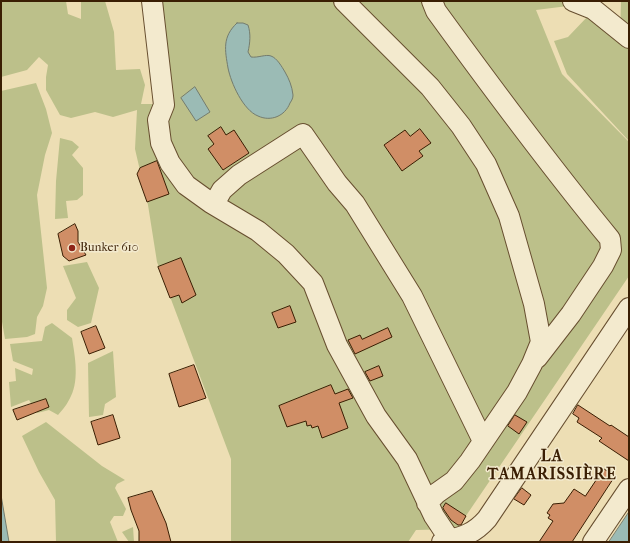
<!DOCTYPE html>
<meta charset="utf-8">
<style>
body{margin:0}
#map{position:relative;width:630px;height:543px;overflow:hidden;background:#eddeb4;font-family:"IM FELL French Canon",serif}
canvas{display:block}
.frame{position:absolute;inset:0;border:2px solid #3a1e03;pointer-events:none}
</style>
<div id="map">
<canvas width="630" height="543"></canvas>
<div class="frame"></div>
</div>
<script>
const ctx = document.querySelector('canvas').getContext('2d');
ctx.lineJoin = 'round';
function paint(path, color) { ctx.fillStyle = color; ctx.fill(path, 'evenodd'); }
function stroke(path, color, width, dash) { ctx.strokeStyle = color; ctx.lineWidth = width; ctx.lineCap = dash ? 'butt' : 'round'; ctx.setLineDash(dash || []); ctx.stroke(path); }
function drawText(font, color, halo, rows, align = 'center') {
  ctx.font = font + ' "IM FELL French Canon",serif'; ctx.lineWidth = 3; ctx.setLineDash([]); ctx.textBaseline = 'middle'; ctx.strokeStyle = halo; ctx.fillStyle = color; for (const [text, x, y, turn = 0] of rows) {
    ctx.save(); ctx.translate(x, y); ctx.rotate((+turn || 0) * Math.PI / 180); ctx.textAlign = isNaN(turn) ? turn : align; if (halo) ctx.strokeText(text, 0, 0); ctx.fillText(text, 0, 0); ctx.restore();
  }
}
paint(new Path2D(`
 M1,1h65l2,13 13,5v-18h24l9,31 2,38 24,-1 5,16 -4,19h13l-9,-103h423v5l-32,4 26,64 67,68v134l-172,253 -41,1 -8,12h-177v-83l-74,-197 -9,-57 -13,-56 2,-39 -24,7 -18,-5 -24,6 -11,-3 -14,-25v-13l2,-12 -9,-8 -12,13 -26,7z
 M621,1h8v140l-62,-67 -13,-33 14,-4 20,-21 32,22z
 M36,83l10,26 6,24 -7,22 -8,40 10,93 -4,18 -6,11 -2,17 -8,3 -22,2 -4,-23v-225z
 M60,138l12,3 7,6 -7,8 11,13v27l-6,5 -11,1 2,17 -13,1 1,-38z
 M87,262l12,26 -8,35 -13,4 -11,-7v-10l9,-12 -13,-32z
 M52,323l20,15c3,19 8,44 -3,62 -3,6 -7,10 -11,15l-9,-5 -12,3 -8,-13 -18,7 -2,-25 7,-1 -1,-13 17,7 1,-6 -20,-8 -3,-17 32,-3 3,-14z
 M113,351l3,46 -11,7 -2,11 -14,2 -1,-54z
 M46,422l56,44 23,14 -8,4 -2,4 11,21 -3,7h-9l-4,6 8,20h-62l-1,-42 -16,-28 -17,-36z
 M133,527l1,15h-5l-7,-10z`), '#bcc08a');
const water = new Path2D(`
 M237,23h6l5,2c3,9 2,18 0,27l3,5c7,1 15,-3 20,-1 6,2 11,11 14,16 4,7 7,14 8,23 0,3 -1,5 -3,8 -5,13 -19,19 -32,13 -15,-6 -27,-33 -30,-48 -3,-18 -6,-31 9,-45z
 M195,87l15,25 -14,9 -15,-23z
 M1,495l8,47h-8z
 M629,512v30h-20z`);
paint(water, '#9bbbb5');
stroke(water, '#747c6e', 1);
const building = new Path2D(`
 M221,127l5,8 8,-5 15,23 -26,17 -15,-21 6,-5 -6,-8z
 M420,129l11,14 -12,8 4,5 -21,15 -18,-26 21,-15 5,6z
 M157,161l12,33 -22,8 -10,-28 3,-6z
 M75,224l3,7v11l8,13 -17,6 -6,-5 -5,-22z
 M181,258l15,37 -14,8 -3,-8 -9,3 -12,-31z
 M290,306l6,16 -18,6 -6,-15z
 M96,326l9,22 -16,6 -8,-22z
 M388,328l4,9 -37,17 -7,-14 12,-5 2,4z
 M194,365l12,33 -27,9 -10,-33z
 M379,366l4,10 -13,5 -5,-9z
 M331,385l4,9 13,-5 5,9 -14,5 9,25 -26,10 -4,-12 -6,2 -1,-3 -4,1 -1,-5 -19,6 -8,-21z
 M46,399l3,8 -32,13 -4,-10z
 M578,405l32,21 1,-1 18,12v24l-30,-20 3,-3 -25,-16 2,-4 -6,-4z
 M113,415l7,23 -22,7 -7,-23z
 M515,415l12,7 -8,12 -11,-8z
 M604,469l11,7 -43,66h-33l14,-21 -5,-3 2,-3 -3,-2 6,-9 11,-1 10,-14 11,7z
 M522,488l9,7 -7,10 -10,-6z
 M152,491l14,32 5,19h-32v-11l-8,-21 -3,-12z
 M446,503l20,13 -5,9h-3l-7,-5 -7,-10 -1,-2z`);
paint(building, '#d08e66');
stroke(building, '#3a1e03', 1);
const minor = new Path2D(`
 M152,1l12,104 -6,15 3,23 9,20 16,22 25,18 47,28 28,23 27,29 24,62 39,71 31,43 27,57 16,24
 M344,1l86,86 31,39 25,38 23,52 25,88 7,38 -9,22 -15,28 -47,69 -16,20 -17,12 -10,10
 M432,1l4,10c56,77 113,154 174,228l1,11 -8,16 -32,48 -34,44
 M573,1l20,8 36,29
 M214,204l8,-14 17,-15 64,-41 34,49 18,21 57,92 71,145
 M442,542c19,-5 31,-7 45,-23l142,-211
 M593,542l36,-53`);
stroke(minor, '#674e2f', 22);
stroke(minor, '#f3eace', 20);
for (const [x, y, r, color] of [
 [72,248,4,"#8f2418"]
]) { const dot = new Path2D(); dot.arc(x, y, r, 0, 2 * Math.PI); ctx.fillStyle = color; ctx.fill(dot); stroke(dot, '#f3eace', 1.5); }
drawText('12px', '#3a1e03', '#f3eace', [
 ["Bunker 610",80,248]
], 'left');
ctx.letterSpacing = '1px';
drawText('bold 16px', '#3a1e03', '#f3eace', [
 ["LA",552,457],
 ["TAMARISSIÈRE",552,475]
]);
ctx.letterSpacing = '0px';
</script>
